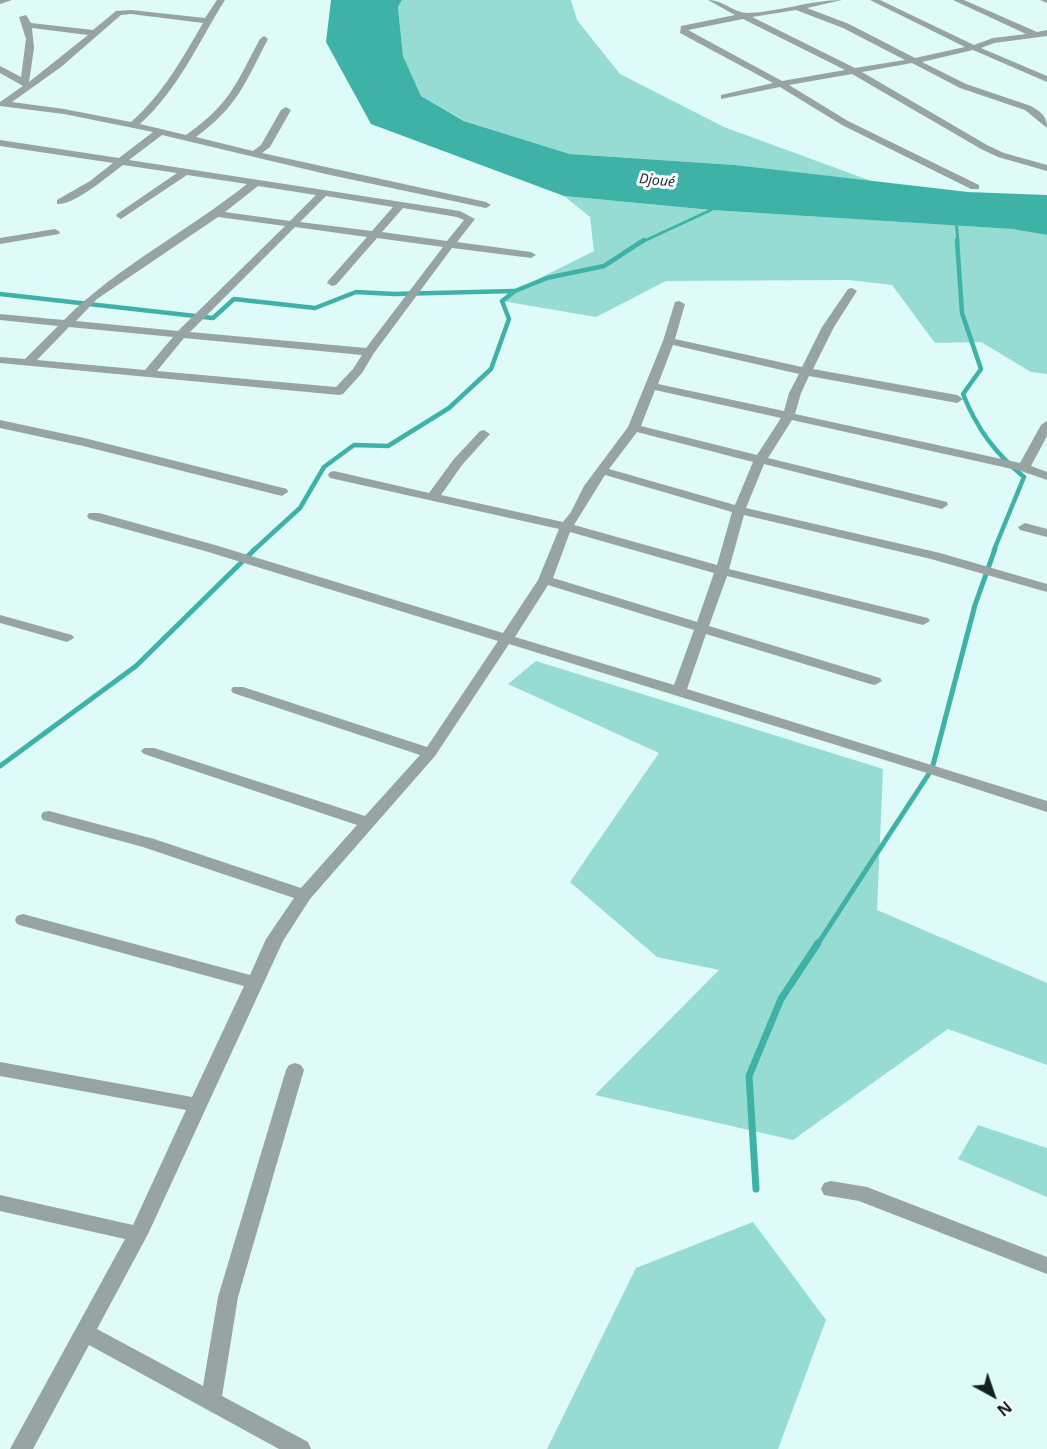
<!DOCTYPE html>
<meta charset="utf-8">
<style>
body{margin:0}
#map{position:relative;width:1047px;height:1449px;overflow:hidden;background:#defbf7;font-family:"Noto Sans",sans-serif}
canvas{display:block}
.north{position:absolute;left:963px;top:1365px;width:60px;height:60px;-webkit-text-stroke:4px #fff;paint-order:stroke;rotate:140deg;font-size:16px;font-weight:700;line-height:24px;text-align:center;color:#172220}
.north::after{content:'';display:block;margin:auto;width:21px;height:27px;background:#172220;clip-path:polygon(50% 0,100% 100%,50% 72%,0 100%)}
</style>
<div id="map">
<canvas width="1047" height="1449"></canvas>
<div class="north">N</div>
</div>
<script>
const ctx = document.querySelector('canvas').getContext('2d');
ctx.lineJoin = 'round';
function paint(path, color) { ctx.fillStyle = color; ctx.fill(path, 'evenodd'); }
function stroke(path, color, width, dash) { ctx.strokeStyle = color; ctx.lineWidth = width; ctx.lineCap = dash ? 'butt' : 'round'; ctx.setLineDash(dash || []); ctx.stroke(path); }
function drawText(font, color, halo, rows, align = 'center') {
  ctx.font = font + ' "Noto Sans",sans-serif'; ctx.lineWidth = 6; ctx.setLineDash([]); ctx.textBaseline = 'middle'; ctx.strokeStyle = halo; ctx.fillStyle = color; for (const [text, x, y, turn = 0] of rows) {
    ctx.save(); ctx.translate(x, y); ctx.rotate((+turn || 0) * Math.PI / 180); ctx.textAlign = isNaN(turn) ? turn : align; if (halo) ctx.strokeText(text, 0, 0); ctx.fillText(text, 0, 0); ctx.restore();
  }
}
paint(new Path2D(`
 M402,0h169l6,20 43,54 104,53 150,55 -139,-17 -165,-11 -105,-33 -44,-25 -18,-40 -5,-49z
 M564,196l147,14 302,19 34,6v139l-16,-2 -50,-30 -46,1 -43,-58 -43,-5 -183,1 -70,36 -94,-16 28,-18 64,-32 -4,-34z
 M536,661l347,108 -6,141 170,73v82l-99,-36 -155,111 -198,-45 124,-125 -62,-13 -87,-75 89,-129 -151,-69z
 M978,1125l69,23v49l-89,-38z
 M753,1222l73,98 -48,129h-231l89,-181z`), '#96dcd3');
paint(new Path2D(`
 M331,0h71l-4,7 5,49 18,40 43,25 106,33 165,11 233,27 79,3v40l-35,-6 -301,-19 -147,-14 -193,-72 -45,-82z`), '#3fb2a7');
stroke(new Path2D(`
 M956,218l2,24
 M642,242l69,-32 2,-7`), '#3fb2a7', 3);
stroke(new Path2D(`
 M957,240l5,73 19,56 -18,25c14,35 32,59 61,83l-30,73
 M0,294l213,24 21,-19 81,9 41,-16 38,2 120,-3
 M254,550l46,-42 24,-41 30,-22 34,1 61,-38 42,-39 18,-50 -7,-18 13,-10 32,-13 57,-12 40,-26`), '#3fb2a7', 4.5);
stroke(new Path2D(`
 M0,766l136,-100 119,-117
 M817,945l115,-176 43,-164 20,-56`), '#3fb2a7', 5);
stroke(new Path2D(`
 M756,1189l-7,-113 32,-77 37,-56`), '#3fb2a7', 7);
paint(new Path2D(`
 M0,0h12l-12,4z
 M217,0h8c-27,43 -47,90 -85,124l46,11c45,-32 49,-50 74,-96l4,-3 4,3c-23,44 -30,67 -72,98l57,14 8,-6 20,-35 5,-3 5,3 -21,37 -8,6 224,49 5,3 -5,3 -156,-33 -168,-40 -33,25 331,51 15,8 -18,23 74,10 5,3 -5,3 -79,-10 -78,105 -12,20 -19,21 -4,1 -339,-32v-6l25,2 33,-33 -58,-6v-6l64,6c54,-54 124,-89 183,-136l-60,-9 -66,44 -5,-3 1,-2 60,-41 -54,-8c-14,10 -49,41 -66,39v-4l33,-19 23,-18 -113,-17v-6l119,18 34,-26 -89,-18 -64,-8v-4l23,-16 -23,-13v-7l21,11 5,-38 -7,-22 7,-2 5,8 62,7 23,-19 15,-1 74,8zM131,14l72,9c-21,36 -40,71 -72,99l-67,-13 -52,-7 49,-35 60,-52zM32,28l56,7 -59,47 5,-34zM258,186l58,9 -26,26 -65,-9zM326,196l67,11 -21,24 -72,-9zM403,208l54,9 7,3 -17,21 -65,-9zM218,217l67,9 -107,105 -102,-10 21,-22zM295,227l72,10 -39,44 -1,2 5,3 4,-1 41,-47 66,9 -77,101 -176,-16zM69,327l104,10 -28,33 -108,-10zM184,338l178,17 -9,14 -17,18 -179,-16z
 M708,0c15,0 26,13 40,13 31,-1 62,-13 94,-13l-35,8 42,16 66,34 50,-11 -95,-47h10l94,45 19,-7 33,-4 -73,-34h11l73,32 10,-2v6l-53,7 -13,5 66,28v6l-74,-32 -51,12 44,22 65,22c10,6 16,10 16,22l-22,-18 -65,-22 -48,-25 -50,9 125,73 17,8 43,12v6l-49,-14 -17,-8 -129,-75 -63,11 59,36 131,64v4h-8l-129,-64 -62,-38 -59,12v-4l52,-12 -93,-50 1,-7 54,-11zM796,10l47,18 62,32 -50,8 -103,-51zM743,19l102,51 -63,11 -94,-51z
 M1040,0h7v3z
 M55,229l5,3 -1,2 -59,10v-6z
 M852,288l5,3 -23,36 -21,42 144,26 6,4 -6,4 -148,-27 -8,17 -6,21 225,49 21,-38 6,-4v15l-16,30 16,6v8l-26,-9 -229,-51 -24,38 179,44 1,3 -6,4 -178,-45 -18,44 194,45 107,31v8l-116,-33 -187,-44 -15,54 199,49 2,3 -7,4 -196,-49 -18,50 171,52 2,3 -7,4 -5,-1 -164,-50 -19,55 360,112v11l-120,-39 -418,-129 -74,112 -125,143 -27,42 -135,293 -51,95 106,57 15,-89 68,-227 3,-5 6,-2 6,2 3,5 -66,227 -16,99 86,46 3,7h-32l-190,-104 -56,104h-23l115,-210 -125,-28v-16l133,30 53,-115 -186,-34v-14l192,35 52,-111 -221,-60 -6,-2 -2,-4 2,-4 6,-2 227,61 16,-36 28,-41 -151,-51 -100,-27 -2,-4 2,-4 6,-1 105,28 147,49 56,-63 -213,-71 -3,-3 3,-3h10l211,68 55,-61 -187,-62 -2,-3 2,-3h10l184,60 71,-106 -293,-90 -116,-32 -2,-3 2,-3h10l116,32 288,88 35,-53 21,-51 -229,-51 -2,-3 2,-3 4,-1 95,22 25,-34 26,-28 4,-1 6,4 -28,31 -21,30 122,27 8,-10 13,-26 44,-59 35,-86 12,-39 4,-1 6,3 -10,35 127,28 20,-40 26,-38zM673,345l126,29 -10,19 -5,18 -126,-27zM655,390l126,28 -24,37 -116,-29zM637,432l116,30 -18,43 -126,-36zM605,475l127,37 -15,53 -143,-40zM570,532l144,41 -17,49 -144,-44zM548,585l146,45 -20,55 -159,-48z
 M0,420l84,18 203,51 1,3 -6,4 -199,-50 -83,-18z
 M1025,523l22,6v8l-27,-7 -2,-3z
 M0,615l72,20 2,3 -7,4 -67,-19z
 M831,1181l36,6 180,70v17l-188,-73 -35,-6 -3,-6 3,-6z`), '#98a4a2');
drawText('italic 14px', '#1b2f2d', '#fff', [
 ["Djoué",657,181,6]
]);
</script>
